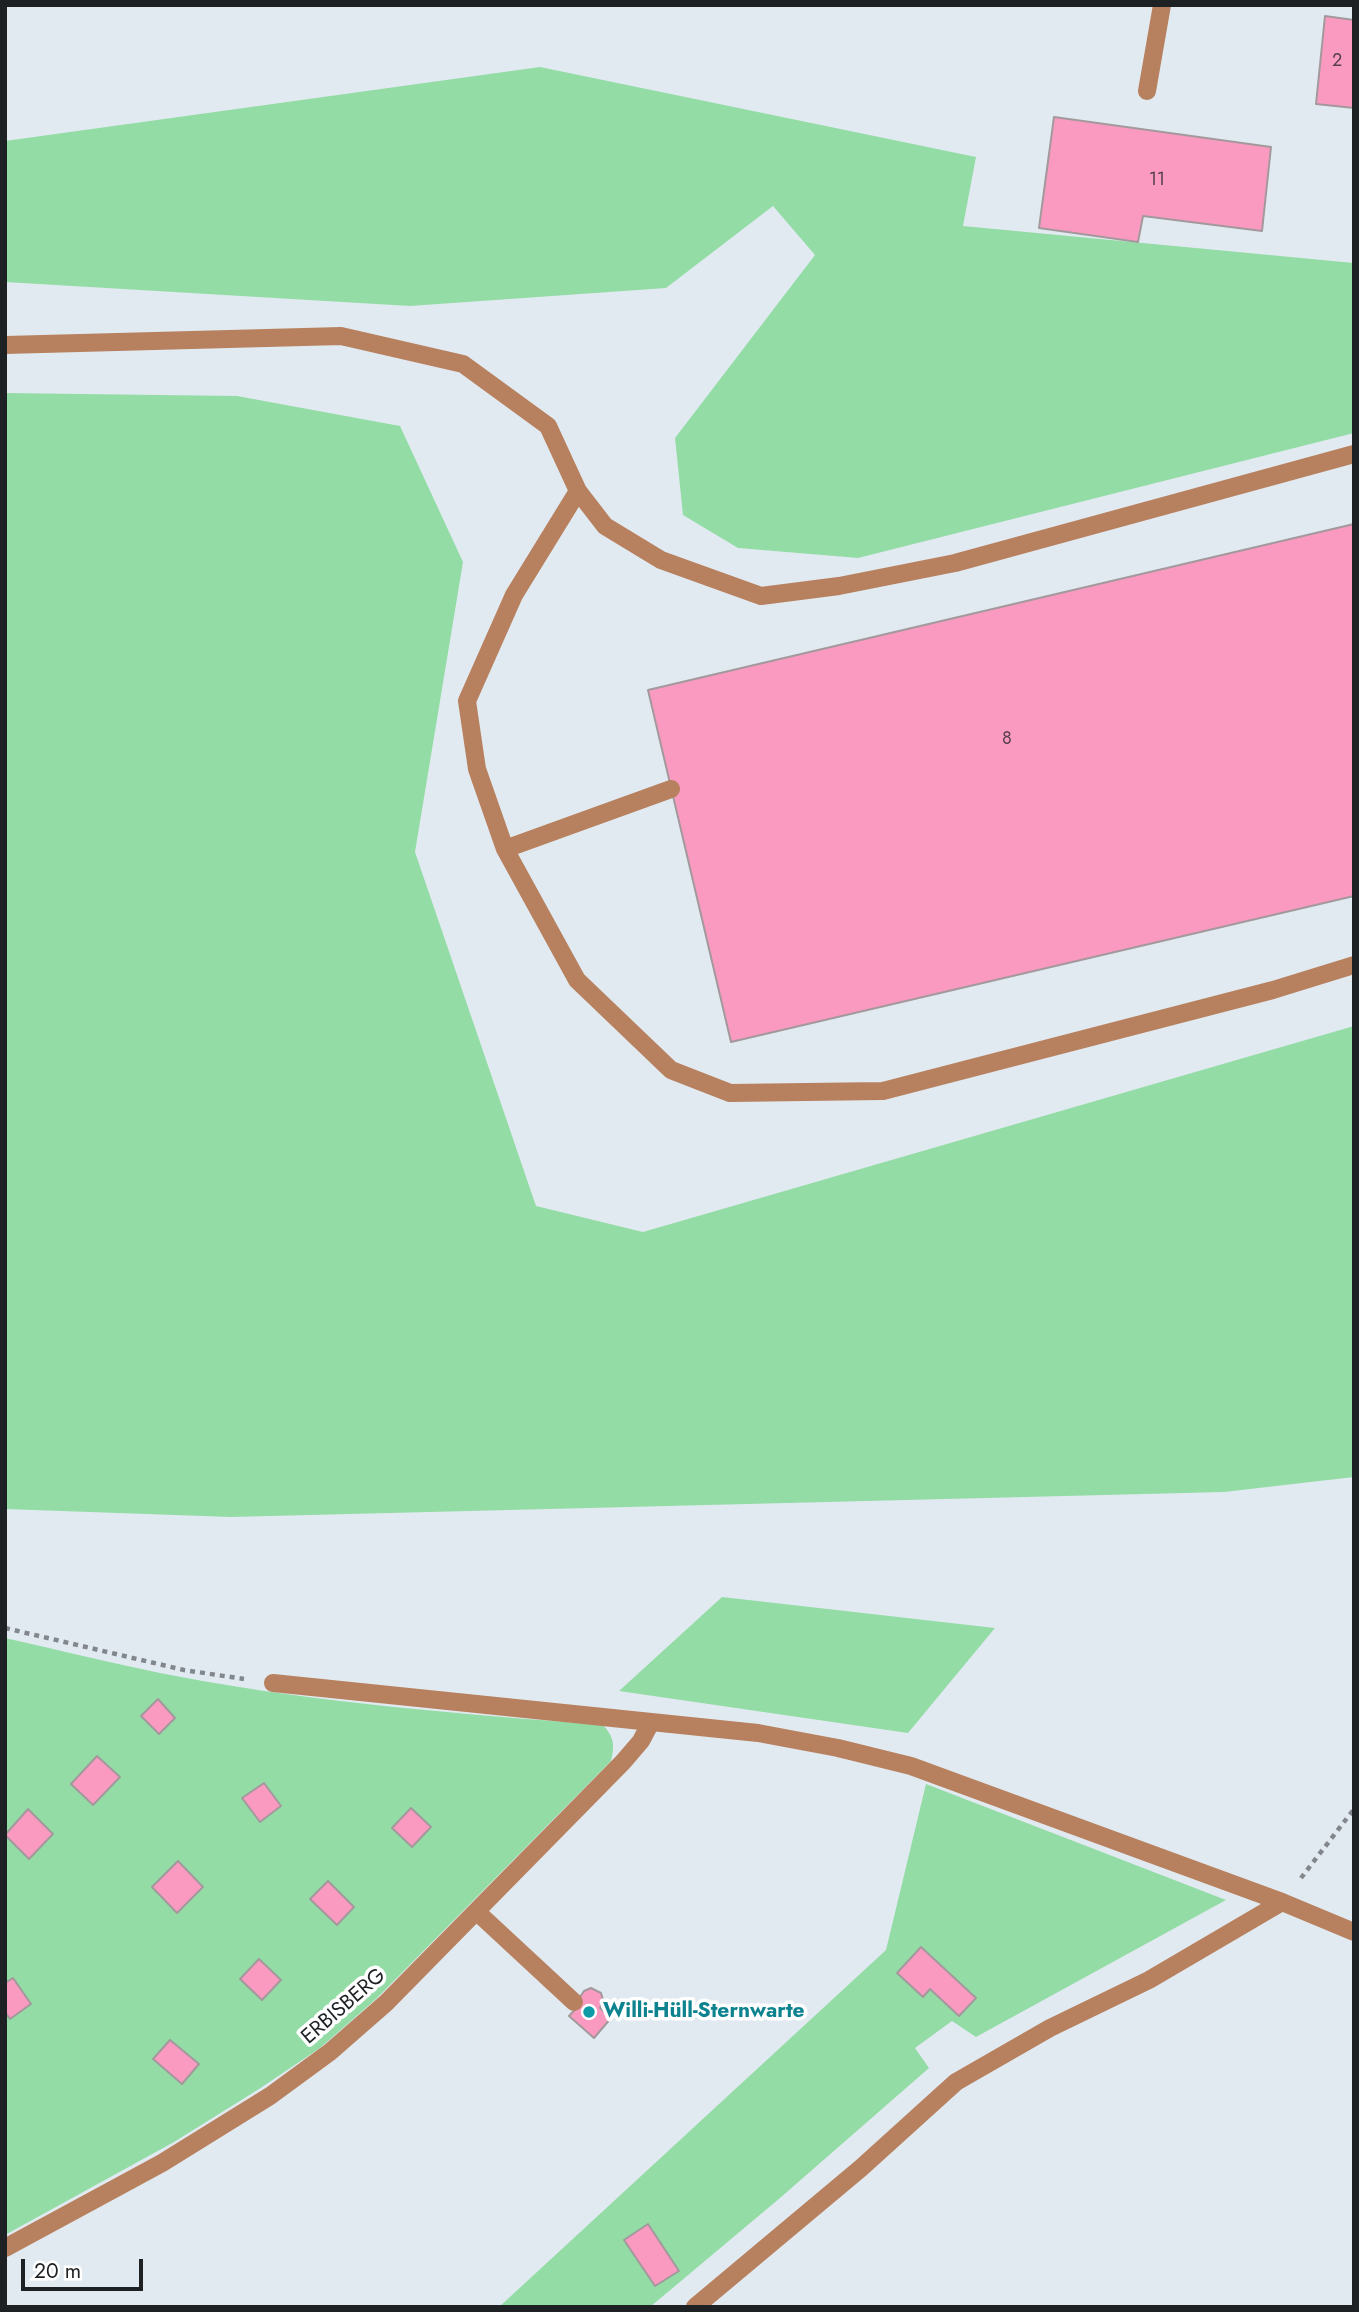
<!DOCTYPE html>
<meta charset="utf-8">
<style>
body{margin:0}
#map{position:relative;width:1359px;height:2312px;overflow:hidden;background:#e2eaf1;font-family:Jost,sans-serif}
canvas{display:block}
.frame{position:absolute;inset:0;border:7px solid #1e2124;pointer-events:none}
.scale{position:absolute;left:21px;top:2259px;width:122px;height:32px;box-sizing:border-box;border:4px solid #1e2124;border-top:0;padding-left:9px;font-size:21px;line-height:24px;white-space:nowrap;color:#1e2124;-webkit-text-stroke:5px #fff;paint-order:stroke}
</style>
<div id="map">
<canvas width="1359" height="2312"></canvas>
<div class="frame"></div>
<div class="scale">20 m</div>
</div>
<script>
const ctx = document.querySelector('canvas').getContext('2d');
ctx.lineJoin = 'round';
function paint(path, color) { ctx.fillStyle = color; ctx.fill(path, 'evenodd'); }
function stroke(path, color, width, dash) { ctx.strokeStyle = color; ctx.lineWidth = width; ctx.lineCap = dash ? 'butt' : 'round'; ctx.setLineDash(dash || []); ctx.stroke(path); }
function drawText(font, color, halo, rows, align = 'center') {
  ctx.font = font + ' Jost,sans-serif'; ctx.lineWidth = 7; ctx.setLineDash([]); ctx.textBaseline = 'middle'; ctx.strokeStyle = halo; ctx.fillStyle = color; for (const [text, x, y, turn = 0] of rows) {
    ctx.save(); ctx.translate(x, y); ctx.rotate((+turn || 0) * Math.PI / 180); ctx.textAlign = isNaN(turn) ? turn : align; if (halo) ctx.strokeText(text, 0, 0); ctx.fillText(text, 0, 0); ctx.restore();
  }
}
paint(new Path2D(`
 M540,67l436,90 -13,69 391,37v170l-496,125 -120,-10 -55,-33 -8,-77 140,-183 -42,-49 -107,82 -256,18 -405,-24v-141z
 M5,393l232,3 163,30 63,136 -48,290 121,354 107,26 711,-206v451l-130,15 -993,25 -226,-8z
 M722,1597l273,31 -87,105 -289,-42z
 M5,1638c59,13 117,28 176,39 139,26 281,37 422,48 11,12 12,20 8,36l-235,238 -56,49 -61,41 -85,53 -169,93z
 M926,1784l300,116 -250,137 -24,-16 -37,27 14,20 -149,130 -130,109h-151l387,-357z`), '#94dca6');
const building = new Path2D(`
 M1325,16l29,4v88l-38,-4z
 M1054,117l217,30 -9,84 -119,-15 -5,26 -99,-14z
 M1354,524v372l-623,146 -83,-352z
 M158,1699l17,19 -16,16 -18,-18z
 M97,1756l23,21 -27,28 -22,-21z
 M264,1783l17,23 -21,16 -18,-24z
 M411,1808l20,19 -19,20 -20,-19z
 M28,1809l25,25 -24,25 -24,-24z
 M178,1861l25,26 -26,26 -25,-26z
 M328,1881l26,26 -17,18 -27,-26z
 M921,1947l55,51 -17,18 -29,-27 -7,8 -26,-24z
 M259,1959l22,21 -19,20 -22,-21z
 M13,1978l18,26 -21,15 -5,-7v-29z
 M591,1988l10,5 2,7 -3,8 11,10 -17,20 -25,-22 12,-13 -1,-6 4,-6z
 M170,2040l29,24 -17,20 -29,-25z
 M648,2224l31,47 -24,15 -31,-46z`);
paint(building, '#fb9ac0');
stroke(building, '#a3999c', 2);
stroke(new Path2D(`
 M5,1628l179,42 60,9
 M1301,1878l53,-69`), '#82878c', 4.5, [5, 5]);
stroke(new Path2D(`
 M1147,91l15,-86
 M5,345l336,-9 122,28 85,62 30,65 27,35 56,34 100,36 78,-10 116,-23 399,-109
 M578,491l-64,104 -47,106 10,68 28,80 72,131 94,90 59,23 153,-2 390,-101 81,-25
 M505,849l166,-60
 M273,1683l485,50 80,15 73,18 371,136 72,30
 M477,1912l97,90
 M5,2248l157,-85 108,-67 60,-44 56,-49 237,-241 18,-21 10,-19
 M695,2307l166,-139 95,-86 94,-54 99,-48 133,-78`), '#b7815f', 18);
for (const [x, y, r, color] of [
 [589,2012,7,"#0f9aa8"]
]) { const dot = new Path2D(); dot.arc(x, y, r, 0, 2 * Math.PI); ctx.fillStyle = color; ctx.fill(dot); stroke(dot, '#fff', 2.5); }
drawText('18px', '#553f4b', null, [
 ["2",1337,62],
 ["11",1157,181],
 ["8",1007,740]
]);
drawText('21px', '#1e2124', '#fff', [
 ["ERBISBERG",344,2007,-41]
]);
drawText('bold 21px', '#0d838f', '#fff', [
 ["Willi-Hüll-Sternwarte",603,2012]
], 'left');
</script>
